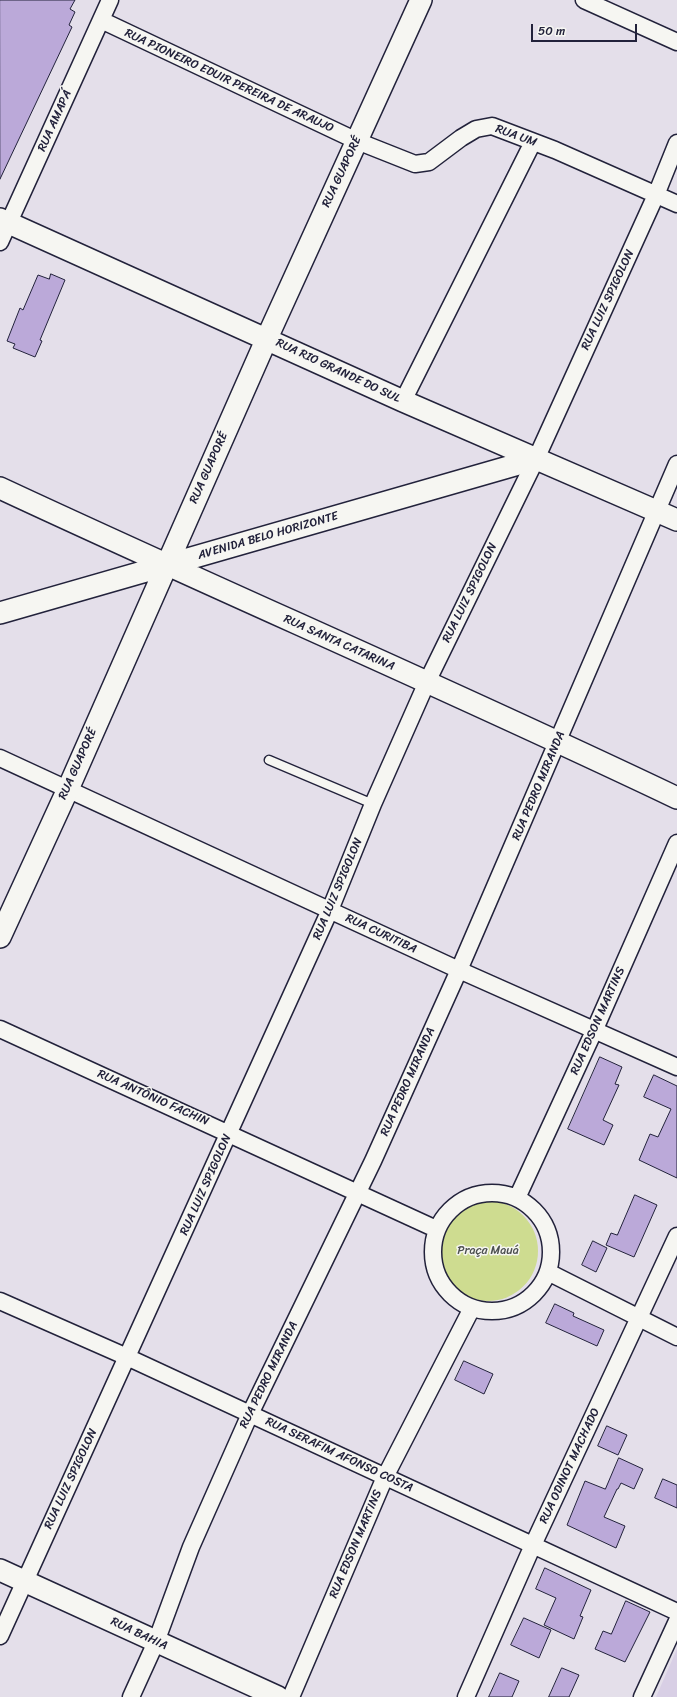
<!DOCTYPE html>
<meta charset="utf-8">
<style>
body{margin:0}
#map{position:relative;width:677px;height:1697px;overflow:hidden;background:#e4dfea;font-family:Sriracha,sans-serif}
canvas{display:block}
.scale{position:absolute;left:531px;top:24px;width:106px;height:18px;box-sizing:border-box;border:2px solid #22223b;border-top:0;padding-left:5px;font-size:12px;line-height:14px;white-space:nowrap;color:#22223b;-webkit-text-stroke:3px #f6f6f2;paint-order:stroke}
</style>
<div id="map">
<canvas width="677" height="1697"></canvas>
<div class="scale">50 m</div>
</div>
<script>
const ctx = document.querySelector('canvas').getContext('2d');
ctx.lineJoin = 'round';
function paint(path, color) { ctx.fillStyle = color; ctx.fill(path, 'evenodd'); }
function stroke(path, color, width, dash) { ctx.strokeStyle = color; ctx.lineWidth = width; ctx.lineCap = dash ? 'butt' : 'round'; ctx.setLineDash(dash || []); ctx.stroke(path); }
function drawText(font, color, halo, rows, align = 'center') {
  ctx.font = font + ' Sriracha,sans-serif'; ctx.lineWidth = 3; ctx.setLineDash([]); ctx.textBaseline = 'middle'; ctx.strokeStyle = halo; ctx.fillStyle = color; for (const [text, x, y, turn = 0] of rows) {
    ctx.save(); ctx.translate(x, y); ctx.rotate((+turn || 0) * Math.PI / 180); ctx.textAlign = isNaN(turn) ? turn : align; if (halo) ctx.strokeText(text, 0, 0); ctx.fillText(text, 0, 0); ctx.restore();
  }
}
paint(new Path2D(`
 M677,1649v48h-21z`), '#d8cfe5');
paint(new Path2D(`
 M438 1251a50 50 0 1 1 100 0a50 50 0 1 1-100 0Z`), '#cedc90');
const building = new Path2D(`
 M0,0h75l-5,9 5,3 -6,13 3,2 -72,152z
 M51,274l14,6 -25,60 2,1 -7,16 -22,-9 2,-4 -8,-3 13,-33 3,2 15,-35 11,4z
 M600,1057l22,10 -7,17 4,1 -16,35 10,5 -9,20 -36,-16z
 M654,1075l23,11v92l-38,-18 11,-26 8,3 13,-28 -27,-12z
 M635,1195l22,10 -23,52 -28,-12 5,-12 6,2z
 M593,1241l14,7 -11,24 -14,-7z
 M555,1304l19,9 -1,3 31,14 -7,16 -51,-23z
 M464,1361l29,13 -9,20 -29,-14z
 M607,1426l20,9 -9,20 -20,-9z
 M619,1458l24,11 -9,20 -13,-6 -3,6h-1l-13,28 21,9 -9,22 -49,-23 18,-44 20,8z
 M663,1479l14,6v23l-22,-10z
 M545,1568l46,22 -11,26 3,1 -9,22 -30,-14 12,-27 -20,-9z
 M626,1601l24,11 -25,50 -30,-13 8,-18 8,3z
 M524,1618l27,12 -12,28 -28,-13z
 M562,1668l17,7 -10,22h-20z
 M500,1673l19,8 -7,16h-23z`);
paint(building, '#bba9d9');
stroke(building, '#22223b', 1);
const service = new Path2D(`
 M269,760l104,44`);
const minor = new Path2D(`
 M584,0l93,42
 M101,20l256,121 58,23 14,-2 32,-24 15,-9 16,-3 63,24 122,54
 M0,242l110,-242
 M403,401l130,-259
 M0,758l459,212 218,97
 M0,1029l436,200
 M433 1252a59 59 0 1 1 118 0a59 59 0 1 1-118 0Z
 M517,1198l78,-169 82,-186
 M548,1272l129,65
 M0,1301l127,56 550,255
 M0,1636l330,-726 43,-106 54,-122 109,-223 120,-264 21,-52
 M131,1697l25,-55 35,-95 59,-133 123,-253 86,-191 218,-506
 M291,1697l94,-220 87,-169
 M466,1697l67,-152 144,-309
 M642,1697l35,-76`);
const tertiary = new Path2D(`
 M0,219l403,182 274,119
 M0,488c225,105 453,203 677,310
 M0,613l536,-154
 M0,937l68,-148 199,-451 154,-338
 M0,1570l278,127`);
stroke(service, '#22223b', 11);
stroke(minor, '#22223b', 19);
stroke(tertiary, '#22223b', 24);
stroke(service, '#f6f6f2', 8);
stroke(minor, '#f6f6f2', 16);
stroke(tertiary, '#f6f6f2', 21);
drawText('12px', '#22223b', '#f6f6f2', [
 ["RUA PIONEIRO EDUIR PEREIRA DE ARAUJO",229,81,25],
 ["RUA AMAPÁ",55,121,-66],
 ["RUA UM",516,136,20],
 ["RUA GUAPORÉ",342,172,-65],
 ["RUA LUIZ SPIGOLON",608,300,-65],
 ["RUA RIO GRANDE DO SUL",338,371,25],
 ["RUA GUAPORÉ",209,468,-66],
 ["AVENIDA BELO HORIZONTE",268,536,-16],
 ["RUA LUIZ SPIGOLON",470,593,-64],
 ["RUA SANTA CATARINA",339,643,24],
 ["RUA GUAPORÉ",78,764,-66],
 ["RUA PEDRO MIRANDA",539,786,-67],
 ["RUA LUIZ SPIGOLON",338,889,-67],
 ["RUA CURITIBA",381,934,25],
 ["RUA EDSON MARTINS",598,1021,-66],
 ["RUA PEDRO MIRANDA",408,1082,-66],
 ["RUA ANTÔNIO FACHIN",153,1098,24],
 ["RUA LUIZ SPIGOLON",206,1185,-66],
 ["RUA PEDRO MIRANDA",269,1375,-64],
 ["RUA SERAFIM AFONSO COSTA",339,1455,25],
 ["RUA ODINOT MACHADO",570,1466,-65],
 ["RUA LUIZ SPIGOLON",71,1479,-65],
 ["RUA EDSON MARTINS",356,1544,-67],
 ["RUA BAHIA",139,1634,25]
]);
drawText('12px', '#4d5050', '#f6f6f2', [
 ["Praça Mauá",488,1251]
]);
</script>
